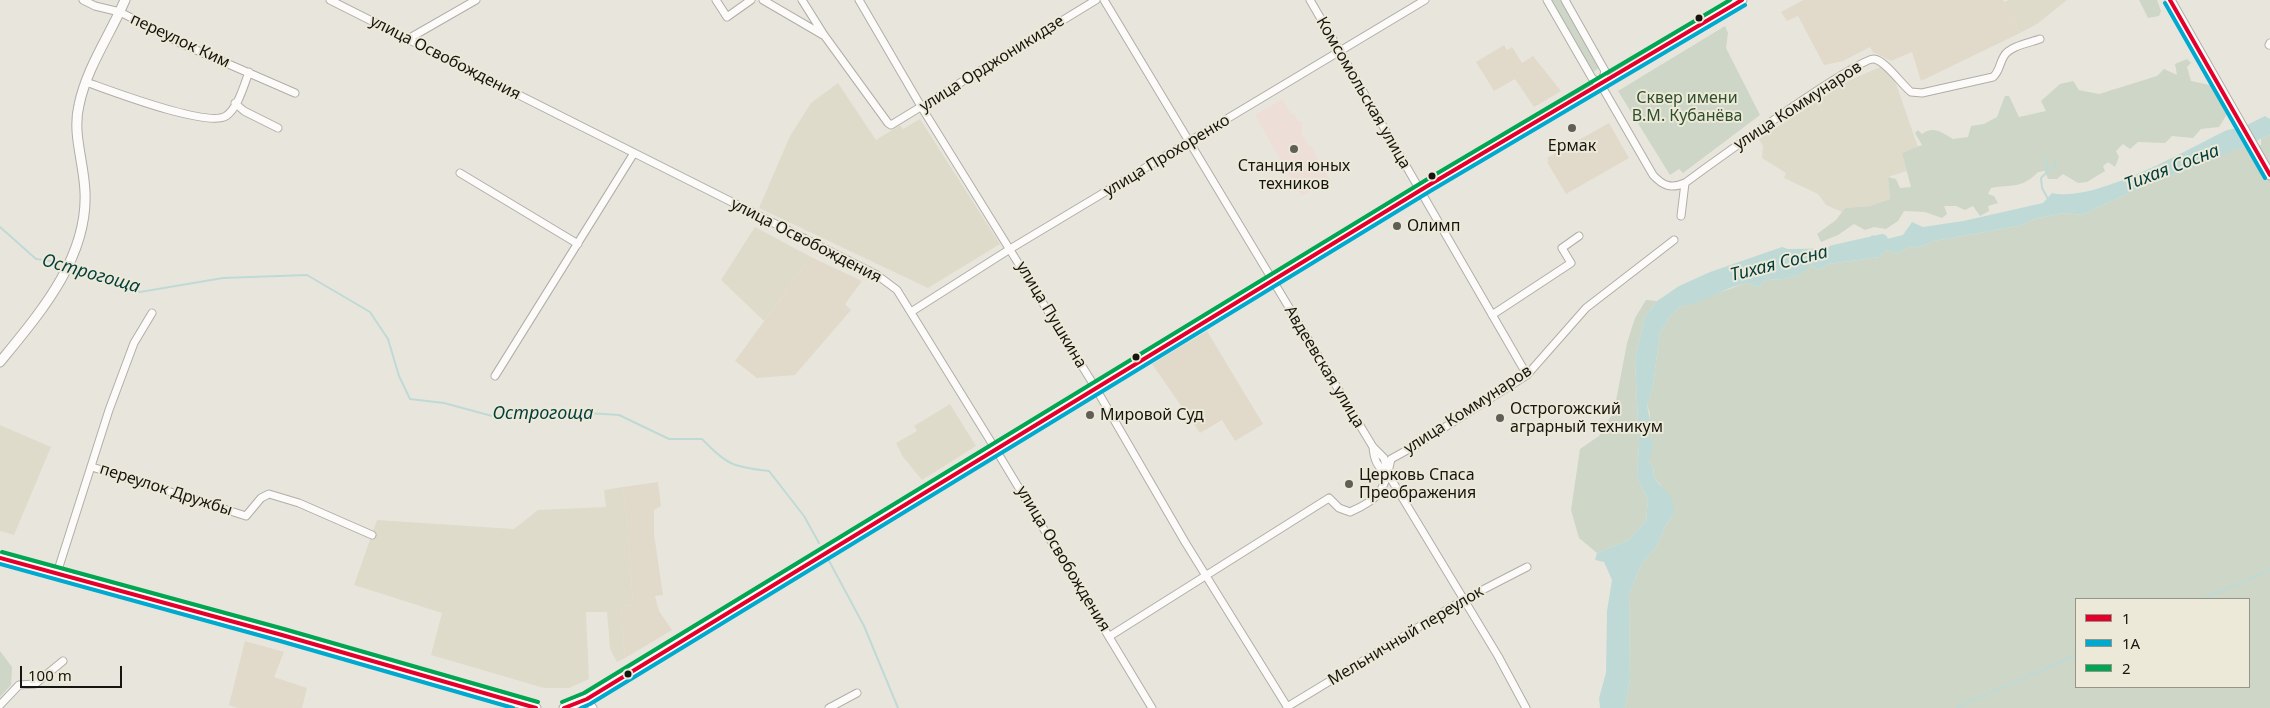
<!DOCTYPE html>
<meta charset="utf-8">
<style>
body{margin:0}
#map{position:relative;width:2270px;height:708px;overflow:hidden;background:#e8e6dc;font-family:"Noto Sans",sans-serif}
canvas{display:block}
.legend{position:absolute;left:2075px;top:598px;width:175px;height:90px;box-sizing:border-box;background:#ece9d8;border:1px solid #969488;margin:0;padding:6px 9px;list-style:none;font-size:15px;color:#16150f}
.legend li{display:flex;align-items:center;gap:10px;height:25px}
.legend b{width:25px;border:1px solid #969488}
.scale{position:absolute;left:20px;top:666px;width:102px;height:22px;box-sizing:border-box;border:2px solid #16150f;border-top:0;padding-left:6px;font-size:15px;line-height:18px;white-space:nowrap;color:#16150f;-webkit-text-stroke:4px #ece9d8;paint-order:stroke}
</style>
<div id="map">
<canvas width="2270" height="708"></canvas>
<ul class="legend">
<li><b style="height:6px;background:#e4002b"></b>1</li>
<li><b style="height:6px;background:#00a9ce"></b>1А</li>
<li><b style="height:6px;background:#00a651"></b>2</li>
</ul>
<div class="scale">100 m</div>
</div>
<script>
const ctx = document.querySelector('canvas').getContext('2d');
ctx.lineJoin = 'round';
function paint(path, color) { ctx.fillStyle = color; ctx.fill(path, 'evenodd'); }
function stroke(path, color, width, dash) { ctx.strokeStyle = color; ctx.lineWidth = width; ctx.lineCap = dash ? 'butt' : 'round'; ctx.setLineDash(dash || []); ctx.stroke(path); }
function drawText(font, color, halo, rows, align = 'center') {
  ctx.font = font + ' "Noto Sans",sans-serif'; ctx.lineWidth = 4; ctx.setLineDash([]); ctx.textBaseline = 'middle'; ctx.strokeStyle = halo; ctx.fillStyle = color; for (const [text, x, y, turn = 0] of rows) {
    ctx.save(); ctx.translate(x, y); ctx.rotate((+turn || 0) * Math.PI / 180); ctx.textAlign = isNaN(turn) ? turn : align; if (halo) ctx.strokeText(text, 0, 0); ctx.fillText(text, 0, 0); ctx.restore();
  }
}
paint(new Path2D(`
 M1803,0h200l17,33 -99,48 -9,-29 -21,9 -18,-9 -3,-5 -27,14 -19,4 -26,-49 -11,5 -6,-9z
 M1504,45l3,5 5,-3 10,16 11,-7 28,35 -27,16 -19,-28 -21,12 -18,-29z
 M1609,123l20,35 -63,36 -19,-32 2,-1 -2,-3z
 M811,257l51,24 -17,23 6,6 -56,65 -38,3 -22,-17z
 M1207,331l56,93 -28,17 -13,-21 -22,13 -48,-69z
 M658,482l3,24 -7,4v24l9,61 -8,1 4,15 13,19 -47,28 -4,-52 12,-1 -6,-87 -4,-31z
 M245,641l39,11 -10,25 33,11 -5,20h-65l-8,-3z`), '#e1d9ca');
paint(new Path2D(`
 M2009,0h58l-30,24 -17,9 -16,-31z
 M1880,67l14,11 24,69 -16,6 5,18 -19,6 2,22 -20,7 -25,2 -3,4 -16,-7 -8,-11 -34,-16 2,-5 -24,-15 1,-12 -4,-7 89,-58z
 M838,83l38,57 24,-15 3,4 17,-10 80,125 -72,44 -169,-80 31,-72 21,-33z
 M755,227l56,30 -47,64 -43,-41z
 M950,404l26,42 -54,34 -19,-23 -7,-14 21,-12 -3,-5z
 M0,425l51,22 -37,88 -14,-4z
 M623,487l4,31 6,87 -12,1 4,52 -8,4 -7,-13 -3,-37h-21l3,67 -20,9h-25l-113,-33 11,-42 -88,-28 23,-65 137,9 24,-19 68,-3 -2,-17z`), '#dfdbca');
paint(new Path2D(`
 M1282,99l10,16 2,-1 5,8 3,-1 1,2 -2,2 2,4 -2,2 2,6 7,10 2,-1 3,5 -2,1 17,28 -29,16 -46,-81z`), '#eeded8');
paint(new Path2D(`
 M1552,0h9l38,68 -6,4z
 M2139,0h18l4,11 -2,5 -11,2z
 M1725,26l3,7 -2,15 34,67 -77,58 -4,-4 -9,6 -52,-84z
 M2187,59l4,4 -4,4 4,14 19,4 17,29 -8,13 -18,2 -8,9 -21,-2 -7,7 -27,-1 -8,7 -7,-5 -7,7 3,6 -4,10 -7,-5 -5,4 2,5 -18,11 -9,1 -15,-9 -6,5h-9l-3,-8 -7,1c-16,17 -26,12 -47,16l-3,6 6,2 4,7 -10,3 1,5 -9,5 -7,-10 -8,4 -9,-4h-12l3,8 -5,4 -17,-6 -21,-1 -6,10 -12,8 -12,-2 -9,3 -11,-6 -16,11 -17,7 -4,-8 19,-14 9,-12 25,-2 20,-7 -2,-22 8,2 4,9 11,-1 -9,-34 20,-8 -7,-12 3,-3 4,4c11,-9 21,-1 31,5l15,-2 3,-11 13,-2 13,-7 8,-21h4l10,21 27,-6 -5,-10 19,-17 13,-3 6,9 20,4 58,-18 7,-7 13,6 -2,-11z
 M2270,135v573h-645l5,-29 -1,-85 12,-29 15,-18 9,-20 10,-15 -15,-28 -6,-6 -1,-11 -4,-6 -1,-24 2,-23 -3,-9 6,-19 7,-54 11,-17 9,-8 66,-24 13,4 8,-8c15,2 35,-2 44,-14l7,5 11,-6 51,-7 6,-7 12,3 13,-7 5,2 18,-7 85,-15 18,-8 29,-5 16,2 66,-31 95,-38 18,-1v-6zM2076,599h173v88h-173z
 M1646,300l11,1 -12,16 -10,42 4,84 -2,30 5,16 6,9 -2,23 -17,19 -32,13 -18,-15 -8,-28 9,-61 19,-13 15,-25 13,-68 8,-25z
 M0,651l12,16 -1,18 -11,12z`), '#cdd6c7');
paint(new Path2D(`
 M2265,116l5,3v16l-70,30 -52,19 -66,31 -16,-2 -29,5 -18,8 -85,15 -18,7 -5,-2 -13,7 -12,-3 -6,7 -51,7 -11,6 -7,-5c-8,12 -29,16 -44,14l-8,8 -13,-4 -16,5 -29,13 -21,6 -9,8 -11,17 -7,54 -6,19 3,15 5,5 -7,12 6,6 -5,18 4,6 1,11 16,18 5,16 -10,15 -9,20 -15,18 -12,29 1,85 -5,29h-25l-1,-10 7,-25 1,-62 5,-31 -8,-18 -9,-2 2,-7 32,-13 17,-19 2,-23 -6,-9 -5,-16 2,-30 -4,-84 10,-42 12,-16 22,-15 31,-14 72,-25 6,2 63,-1 16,-4 5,-9 11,5 20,-5 9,-13 11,5 40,-6 80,-18 9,-10c43,10 134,-43 175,-63l16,-3z`), '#bfdad6');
stroke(new Path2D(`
 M2046,158l2,13 -7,7 1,10 6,11
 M2049,171l6,-5v-5
 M0,227l36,32 29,4
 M72,266l68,26 83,-14 84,-3 63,37 18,27 11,37 11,23 34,4 48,13 80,-4 47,3 50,24h33c25,26 31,28 67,32l35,45 15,27
 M827,557l37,69 34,82
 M2203,599l67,-29
 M1956,708l120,-53`), '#bfdad6', 2);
stroke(new Path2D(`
 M1833,251l49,-11`), '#bfdad6', 12);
const minor = new Path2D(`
 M83,0l12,6 25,6 60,31 115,50
 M330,0l547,275 20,15 99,160 156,258
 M716,0l11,17 24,-17
 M763,0l60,35
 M802,0l22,35 64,88 3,2 205,-125
 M859,0l63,108 173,279 90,155 103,166
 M1104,0l269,447 11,11 4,16 110,182 28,52
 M1310,0l217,375
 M1547,0l45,78 9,7 52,90c10,11 18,14 32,8 23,-17 174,-126 189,-124 11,1 28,26 37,33l11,1 71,-16c7,-6 6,-13 11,-21 6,-10 25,-13 36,-17
 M1565,0l40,71 -4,14
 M408,39l68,-39
 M2269,45l1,-2
 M86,82c23,8 121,46 140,34 12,-8 18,-31 23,-44
 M235,103l9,8 34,17
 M460,173l118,71
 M1681,216l4,-33
 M911,312l99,-63 415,-249
 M1492,315l79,-52 -9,-15 17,-12
 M495,376l139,-223
 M1373,447c1,13 4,20 15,27
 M92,467l154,49 15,-18 8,-4 30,9 73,32
 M57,573l52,-163 25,-67 18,-30
 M1110,636l219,-138 10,10 11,4c30,-13 34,-21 41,-53l29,-16 107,-68 59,-67 88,-68
 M587,699l6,9
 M0,705l19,-20 16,-1 28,-23
 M1287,707l176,-107 64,-33
 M829,708l28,-15`);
const major = new Path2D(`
 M2170,0l100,175
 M0,362c40,-49 88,-104 85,-170 -1,-30 -13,-58 -6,-87 8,-38 31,-70 46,-105
 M0,558l282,77 254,73
 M564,708l23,-9 842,-514 172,-100 141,-85`);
stroke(minor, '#afaea7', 9);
stroke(major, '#afaea7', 11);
stroke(minor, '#fcfbfa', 7);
stroke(major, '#fcfbfa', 9);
stroke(new Path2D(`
 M2170,0l100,175
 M0,558l282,77 254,73
 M564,708l23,-9 842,-514 313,-185`), '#e4002b', 4);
stroke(new Path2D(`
 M2165,3l100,175
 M0,564l280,77 233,67
 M581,708l9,-4 842,-514 313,-185`), '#00a9ce', 4);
stroke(new Path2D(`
 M2,552l282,77 254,73
 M562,702l22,-9 842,-513 304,-180`), '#00a651', 4);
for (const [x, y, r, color] of [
 [1699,18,4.5,"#16150f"],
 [1572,128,5,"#605e57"],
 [1294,149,5,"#605e57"],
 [1432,176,4.5,"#16150f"],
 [1397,226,5,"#605e57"],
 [1136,357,4.5,"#16150f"],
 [1090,415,5,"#605e57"],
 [1500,418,5,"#605e57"],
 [1349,484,5,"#605e57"],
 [628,674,4.5,"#16150f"]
]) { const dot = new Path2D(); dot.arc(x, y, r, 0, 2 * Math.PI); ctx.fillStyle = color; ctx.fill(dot); stroke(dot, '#ece9d8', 2); }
drawText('16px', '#16150f', '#ece9d8', [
 ["переулок Ким",180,41,25],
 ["улица Освобождения",445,58,27],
 ["улица Орджоникидзе",992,64,-32],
 ["Комсомольская улица",1363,93,60],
 ["улица Коммунаров",1798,106,-33],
 ["улица Прохоренко",1167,156,-31],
 ["улица Освобождения",806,241,27],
 ["улица Пушкина",1051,315,59],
 ["Авдеевская улица",1324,367,59],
 ["улица Коммунаров",1468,410,-33],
 ["переулок Дружбы",166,490,18],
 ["улица Освобождения",1063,559,59],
 ["Мельничный переулок",1406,636,-31]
]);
drawText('16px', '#2e4f2b', '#ece9d8', [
 ["Сквер имени",1687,98],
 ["В.М. Кубанёва",1687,116]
]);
drawText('16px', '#16150f', '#ece9d8', [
 ["Ермак",1572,146,"center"],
 ["Станция юных",1294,166,"center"],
 ["техников",1294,184,"center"],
 ["Олимп",1407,226],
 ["Острогожский",1510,409],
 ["аграрный техникум",1510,427],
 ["Мировой Суд",1100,415],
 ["Церковь Спаса",1359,475],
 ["Преображения",1359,493]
], 'left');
drawText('italic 18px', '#003d3d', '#ece9d8', [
 ["Тихая Сосна",2172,168,-21],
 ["Тихая Сосна",1779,264,-14],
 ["Острогоща",91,274,16],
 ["Острогоща",543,414]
]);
</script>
